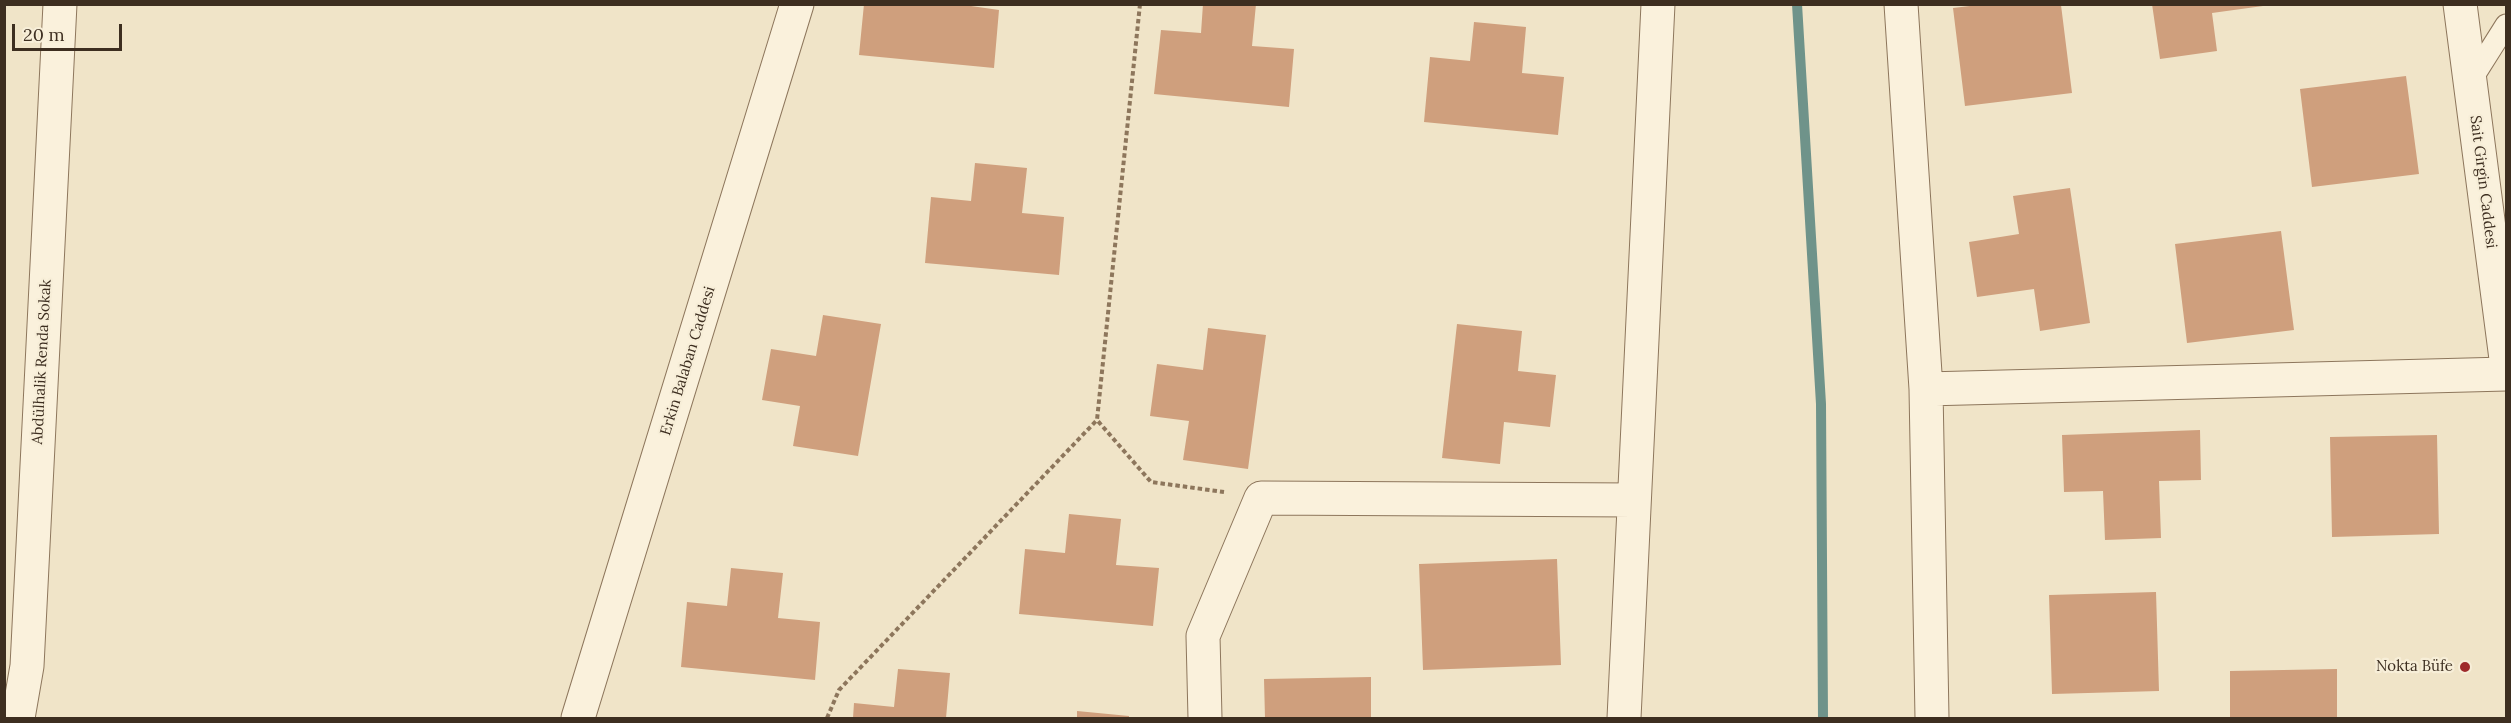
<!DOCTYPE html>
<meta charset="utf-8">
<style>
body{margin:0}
#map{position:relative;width:2511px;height:723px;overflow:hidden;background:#f0e4c8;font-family:Lora,serif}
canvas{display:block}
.frame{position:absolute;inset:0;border:6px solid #3d2e20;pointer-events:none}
.scale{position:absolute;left:12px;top:24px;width:110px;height:27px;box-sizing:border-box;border:3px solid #3d2e20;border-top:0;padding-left:8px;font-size:18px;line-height:21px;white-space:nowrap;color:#3d2e20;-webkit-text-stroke:4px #f7eed8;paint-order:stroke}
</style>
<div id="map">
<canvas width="2511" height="723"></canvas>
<div class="frame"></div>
<div class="scale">20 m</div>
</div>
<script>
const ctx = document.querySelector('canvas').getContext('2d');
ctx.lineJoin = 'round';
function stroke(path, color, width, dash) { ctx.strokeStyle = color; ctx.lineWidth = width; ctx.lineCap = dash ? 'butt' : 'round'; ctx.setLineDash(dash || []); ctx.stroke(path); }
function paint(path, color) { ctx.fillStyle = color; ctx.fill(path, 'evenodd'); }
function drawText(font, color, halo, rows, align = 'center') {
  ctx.font = font + ' Lora,serif'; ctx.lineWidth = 4.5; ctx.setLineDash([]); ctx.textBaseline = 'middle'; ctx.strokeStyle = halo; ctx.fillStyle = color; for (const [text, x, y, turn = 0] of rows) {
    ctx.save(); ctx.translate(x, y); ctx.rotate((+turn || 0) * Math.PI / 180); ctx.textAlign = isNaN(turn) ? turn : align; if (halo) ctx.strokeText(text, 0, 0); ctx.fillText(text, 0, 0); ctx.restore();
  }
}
stroke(new Path2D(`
 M1797,4l24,400 2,314`), '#6f938a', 10);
paint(new Path2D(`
 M864,4h93l42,6 -5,58 -135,-13z
 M1203,4h53l-4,42 42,3 -5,58 -135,-13 7,-64 40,3z
 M2152,4h111v2l-51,7 5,38 -57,8z
 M1978,5h83l11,88 -107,13 -12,-98z
 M1474,22l52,5 -4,46 42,4 -6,58 -134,-13 6,-65 40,4z
 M2406,76l13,98 -107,13 -12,-98z
 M975,163l52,5 -5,45 42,4 -5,58 -134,-12 6,-66 40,4z
 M2070,188l20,135 -50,8 -6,-42 -57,8 -8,-55 50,-8 -6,-38z
 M2281,231l13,99 -107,13 -12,-99z
 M823,315l58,9 -23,132 -65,-10 7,-40 -38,-6 9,-51 45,7z
 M1457,324l65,7 -4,40 38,4 -6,52 -46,-5 -4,42 -58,-6z
 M1208,328l58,7 -18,134 -65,-9 6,-39 -39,-5 7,-52 46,6z
 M2200,430l1,50 -42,1 2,57 -56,2 -2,-49 -39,1 -2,-57z
 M2437,435l2,99 -107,3 -2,-100z
 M1069,514l52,5 -5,46 43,3 -6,58 -134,-12 6,-65 40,4z
 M1557,559l4,106 -138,5 -4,-106z
 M731,568l52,5 -5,45 42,4 -5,58 -134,-13 6,-65 40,4z
 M2156,592l3,99 -107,3 -3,-99z
 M898,669l52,4 -4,45h-93l1,-15 40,4z
 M2337,669v49h-107v-47z
 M1371,677v41h-106l-1,-39z
 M1077,711l52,5v2h-52z`), '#cf9f7d');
const service = new Path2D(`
 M2470,82l36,-57`);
const minor = new Path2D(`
 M1901,4l25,385 6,329
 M1926,389l580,-15
 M18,718l9,-52 33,-662
 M1205,718l-2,-82 58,-138 373,2
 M1624,718l34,-714`);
const tertiary = new Path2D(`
 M2460,4l46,355
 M578,718l219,-714`);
stroke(service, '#8d765c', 23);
stroke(minor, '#8d765c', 35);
stroke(tertiary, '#8d765c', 35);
stroke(new Path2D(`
 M1140,4l-43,416 54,62 73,10
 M827,718l12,-28 258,-270`), '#8d765c', 4, [4.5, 3]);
stroke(service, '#faf1dc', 21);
stroke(minor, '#faf1dc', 33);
stroke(tertiary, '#faf1dc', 33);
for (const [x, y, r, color] of [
 [2465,667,6,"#9e2a2b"]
]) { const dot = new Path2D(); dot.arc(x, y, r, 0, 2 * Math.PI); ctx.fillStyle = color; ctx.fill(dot); stroke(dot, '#f7eed8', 2); }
drawText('15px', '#3d2e20', '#f7eed8', [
 ["Sait Girgin Caddesi",2483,182,83],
 ["Erkin Balaban Caddesi",688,361,-73],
 ["Abdülhalik Renda Sokak",42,362,-87]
]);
drawText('15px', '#3d2e20', '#f7eed8', [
 ["Nokta Büfe",2453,667]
], 'right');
</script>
